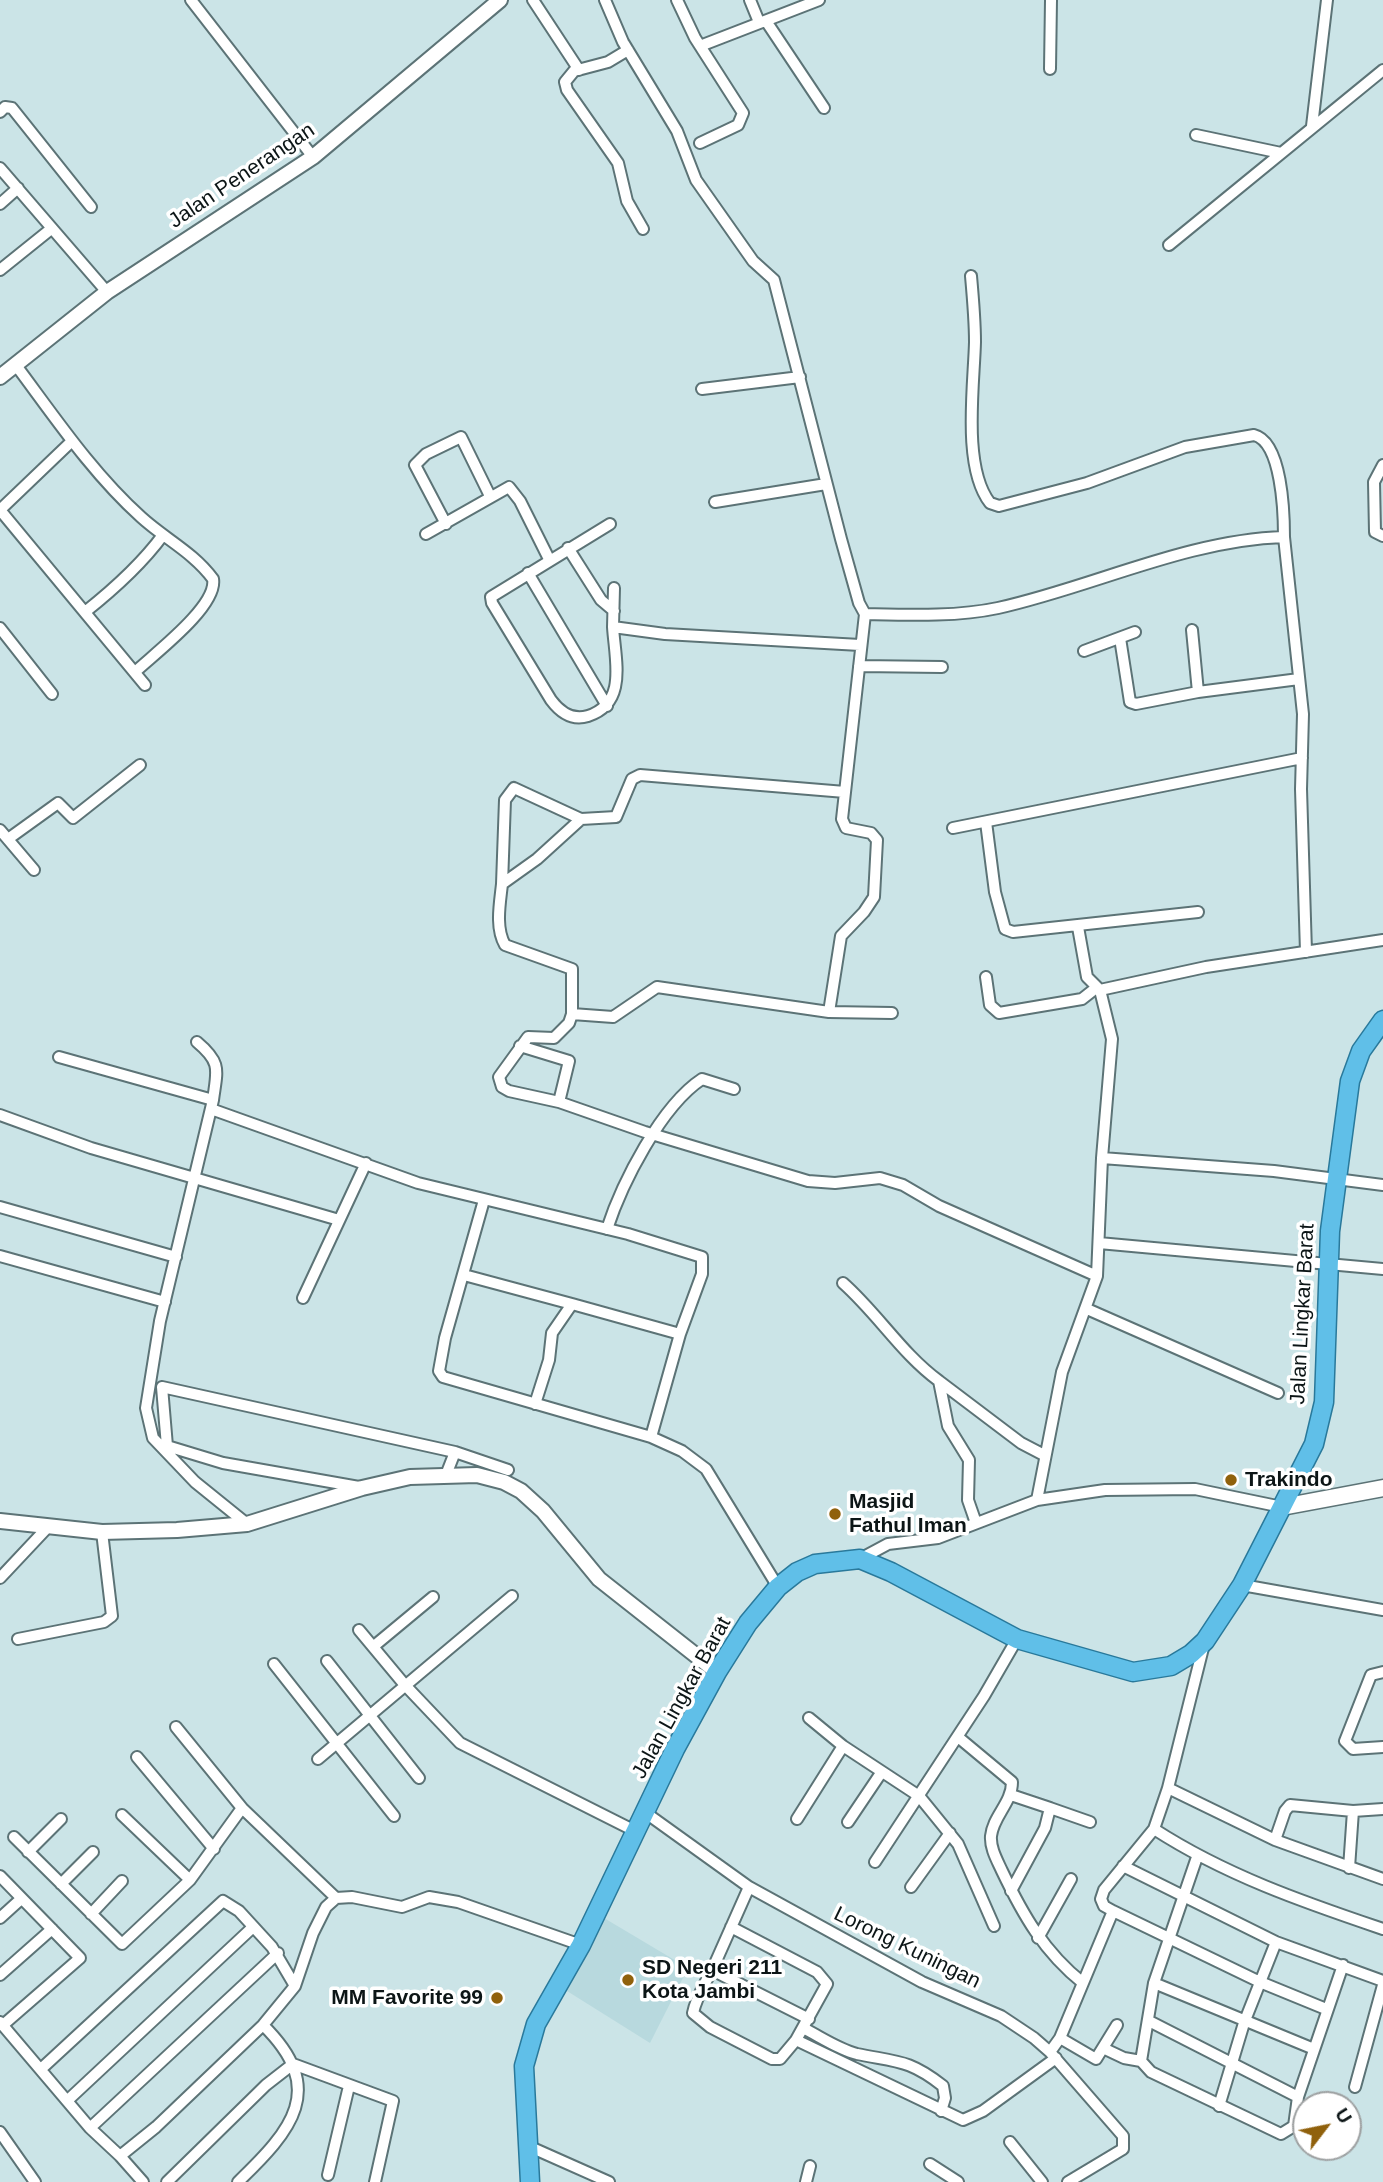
<!DOCTYPE html>
<style>
body{margin:0}
#map{position:relative;width:1383px;height:2182px;overflow:hidden;background:#cbe4e7;font-family:Helvetica,sans-serif}
canvas{display:block}
.north{position:absolute;left:1292px;top:2091px;width:70px;height:70px;box-sizing:border-box;background:#fff;border:2px solid #9ea1a2;border-radius:50%;rotate:58deg;font-size:19px;font-weight:700;line-height:28px;text-align:center;color:#0c1516}
.north::after{content:'';display:block;margin:auto;width:24px;height:32px;background:#90610c;clip-path:polygon(50% 0,100% 100%,50% 72%,0 100%)}
</style>
<div id="map">
<canvas width="1383" height="2182"></canvas>
<div class="north">U</div>
</div>
<script>
const ctx = document.querySelector('canvas').getContext('2d');
ctx.lineJoin = 'round';
function paint(path, color) { ctx.fillStyle = color; ctx.fill(path, 'evenodd'); }
function stroke(path, color, width, dash) { ctx.strokeStyle = color; ctx.lineWidth = width; ctx.lineCap = dash ? 'butt' : 'round'; ctx.setLineDash(dash || []); ctx.stroke(path); }
function drawText(font, color, halo, rows, align = 'center') {
  ctx.font = font + ' Helvetica,sans-serif'; ctx.lineWidth = 7; ctx.setLineDash([]); ctx.textBaseline = 'middle'; ctx.strokeStyle = halo; ctx.fillStyle = color; for (const [text, x, y, turn = 0] of rows) {
    ctx.save(); ctx.translate(x, y); ctx.rotate((+turn || 0) * Math.PI / 180); ctx.textAlign = isNaN(turn) ? turn : align; if (halo) ctx.strokeText(text, 0, 0); ctx.fillText(text, 0, 0); ctx.restore();
  }
}
paint(new Path2D(`
 M604,1918l84,50 -38,75 -83,-52z`), '#b8d9de');
const minor = new Path2D(`
 M191,0l122,157
 M533,0l46,70
 M605,0l18,42 54,89 19,49 57,81 21,19 67,259 18,64 6,11c43,1 91,3 133,-6 95,-21 188,-68 286,-71l19,177 -2,75 5,163
 M677,0l18,38 48,75 -5,12 -38,18
 M750,0l9,22
 M766,21l58,87
 M700,46l119,-46
 M628,50l-20,12 -34,9 -9,11 2,8 51,73 9,38 16,28
 M1050,69l1,-69
 M0,112l5,-5 7,1 79,99
 M1312,126l15,-126
 M1196,135l85,18
 M0,168l107,124
 M0,204l18,-16
 M1169,245l214,-175
 M0,270l51,-41
 M971,276c2,22 4,44 4,66 -1,43 -13,125 15,161l9,3 88,-23 98,-36 69,-12c28,7 30,78 30,102
 M15,364c39,52 77,109 126,153 24,22 52,35 72,62 5,27 -59,75 -78,93
 M702,389l98,-12
 M1383,465l-9,17 1,50 8,4
 M715,502l111,-18
 M0,510l145,175
 M0,510l72,-69
 M446,524l-31,-59 11,-11 35,-17 29,59
 M610,524l-119,73 1,6 59,97c9,12 21,21 37,16 40,-13 27,-56 25,-89
 M426,534l83,-47 11,14 29,58
 M568,548l33,52 13,11
 M528,573l79,133
 M614,588l-1,39 52,7 195,11
 M85,612c29,-23 56,-47 78,-77
 M0,628l52,66
 M1192,630l6,62 101,-13
 M1120,638l10,64 6,2 62,-12
 M1084,651l51,-19
 M859,666l83,1
 M986,822l9,70 10,37 8,3 185,-20
 M953,828l349,-70
 M0,830l34,40
 M8,839l50,-36 15,15 67,-53
 M502,884l3,-84 9,-12 67,31
 M986,977l4,28 9,8 83,-14 14,-11
 M1100,990l106,-23 177,-27
 M829,1012l12,-76 23,-24 10,-15 3,-57 -6,-7 -25,-5 -4,-9 23,-205
 M892,1013l-63,-1 -172,-25 -44,30 -41,-3 -3,9 -15,15 -26,-1 -29,40 3,10 7,4 50,11 86,30 163,49 27,2 45,-5 23,7 36,21 158,70
 M572,1014v-45l-67,-24c-10,-17 -5,-42 -3,-61l35,-25 44,-40 35,-2 16,-38 8,-4 205,17
 M197,1042c25,21 20,28 16,58l-53,221 -14,87 7,30 42,44 52,42
 M520,1046l49,15 -10,41
 M59,1057l154,43
 M211,1109l207,74 210,51 74,23v17l-22,60 -29,103
 M0,1115l91,33 248,72
 M1102,1158l172,13 109,14
 M484,1200l-39,138 -6,33 4,6 208,60 31,14 24,18 72,118
 M0,1207l176,50
 M607,1229c15,-46 54,-123 95,-150l32,10
 M1099,1243l284,26
 M0,1256l165,46
 M464,1275l108,29
 M843,1283c35,31 59,71 96,98l9,45 21,34 -1,40 8,23
 M303,1298l63,-135
 M1087,1309l191,84
 M939,1381l82,62 23,12
 M535,1404l14,-44 3,-27 20,-29 108,30
 M446,1475l9,-23
 M359,1487l-136,-24 -56,-17 -5,-59 293,65 53,18
 M1037,1500l25,-128 35,-96 5,-118 10,-119 -12,-49 -13,-13 -9,-50
 M860,1559l28,-15 50,-6 99,-38 68,-10 90,-1 87,18
 M0,1578l47,-50
 M1242,1585l141,25
 M359,1630l45,54 56,59 177,89
 M18,1639l86,-17 8,-6 -10,-84
 M1204,1644l-36,144 -14,41c71,46 149,73 229,100
 M374,1646l59,-49
 M327,1661l92,117
 M274,1664l120,152
 M1383,1672l-12,3 -26,66 8,8 30,-2
 M809,1718l34,28 76,50 39,48 36,82
 M176,1727l66,81
 M958,1737l54,45c0,21 -19,34 -21,54 -1,12 6,24 11,35 21,44 42,81 81,112
 M137,1757l77,92
 M318,1759l194,-163
 M1168,1788l107,52 108,39
 M1011,1795l39,13 -5,20 -34,63
 M1050,1808l40,14
 M646,1813l103,74 173,95 79,34 33,22 16,14 73,84v13l-55,33
 M122,1815l68,65 52,-72 94,90
 M797,1819l46,-73
 M848,1822l33,-49
 M14,1837l108,107 68,-64
 M1275,1840l10,-29 5,-6 63,6 30,-2
 M28,1852l33,-33
 M875,1862l109,-166 33,-57
 M1123,1866l153,76 107,39
 M1349,1868l4,-57
 M0,1876l80,82 -77,67
 M61,1884l32,-32
 M911,1887l39,-54
 M1113,1911l147,71 66,27
 M91,1914l31,-33
 M0,1918l21,-19
 M731,1927l86,45 10,12 -31,56 -16,19h-8l-62,-32 -17,-14c3,-16 13,-31 20,-45 12,-27 24,-54 36,-81
 M1038,1938l33,-59
 M712,1970l97,49
 M0,1975l52,-46
 M1154,1983l160,66
 M1149,2021l149,76
 M0,2022l90,106 30,28 36,-29 107,-102 32,-39 18,-53 13,-26 10,-9 16,-1 50,10 27,-10 29,5 123,43
 M803,2028c18,9 35,21 54,26 39,8 52,5 86,32l2,12 -4,13
 M1060,2038l36,21 21,-34
 M796,2040l167,80 20,-9 73,-53
 M1105,2049l19,9 17,3 10,11 130,62 13,-8 4,-29 45,-132
 M1050,2052l10,-14 53,-127 -9,-5 -3,-7 3,-9 50,-61
 M1141,2061l13,-78 43,-126
 M41,2069l182,-168 16,10 33,36 23,39
 M1355,2087l28,-102
 M68,2100l184,-172
 M1219,2106l25,-83 32,-81
 M90,2128l188,-175
 M0,2132l35,50
 M1010,2142l32,40
 M528,2146l81,36
 M120,2156l23,26
 M930,2164l28,18
 M328,2175l21,-89
 M167,2182l99,-97 27,-21 100,37 -18,81
 M238,2182c54,-52 90,-93 25,-157
 M806,2182l4,-16`);
const tertiary = new Path2D(`
 M0,377l107,-85 206,-135 187,-157
 M0,1521l102,11 75,-2 70,-6 115,-36 48,-11 67,-2 27,7 17,9 22,20 56,68 118,93`);
const secondary = new Path2D(`
 M1282,1507l101,-19`);
const trunk = new Path2D(`
 M530,2182l-6,-116 12,-42 45,-79 94,-196 42,-77 31,-49 30,-36 19,-15 18,-8 45,-5 31,13 126,67 116,33 38,-6 20,-12 14,-13 37,-56 72,-141 10,-42 6,-171 20,-150 11,-30 22,-31`);
stroke(minor, '#5c7376', 14);
stroke(tertiary, '#5c7376', 18);
stroke(secondary, '#5c7376', 19);
stroke(trunk, '#29799b', 21);
stroke(minor, '#fff', 10);
stroke(tertiary, '#fff', 14);
stroke(secondary, '#fff', 16);
stroke(trunk, '#60bfe8', 18);
for (const [x, y, r, color] of [
 [1231,1480,7,"#90610c"],
 [835,1514,7,"#90610c"],
 [628,1980,7,"#90610c"],
 [497,1998,7,"#90610c"]
]) { const dot = new Path2D(); dot.arc(x, y, r, 0, 2 * Math.PI); ctx.fillStyle = color; ctx.fill(dot); stroke(dot, '#fff', 2.5); }
drawText('21px', '#0c1516', '#fff', [
 ["Jalan Penerangan",242,176,-34],
 ["Jalan Lingkar Barat",1303,1314,-87],
 ["Jalan Lingkar Barat",682,1698,-61],
 ["Lorong Kuningan",907,1948,26]
]);
drawText('bold 21px', '#0c1516', '#fff', [
 ["Trakindo",1245,1480],
 ["Masjid",849,1502],
 ["Fathul Iman",849,1526],
 ["SD Negeri 211",642,1968],
 ["Kota Jambi",642,1992],
 ["MM Favorite 99",483,1998,"right"]
], 'left');
</script>
